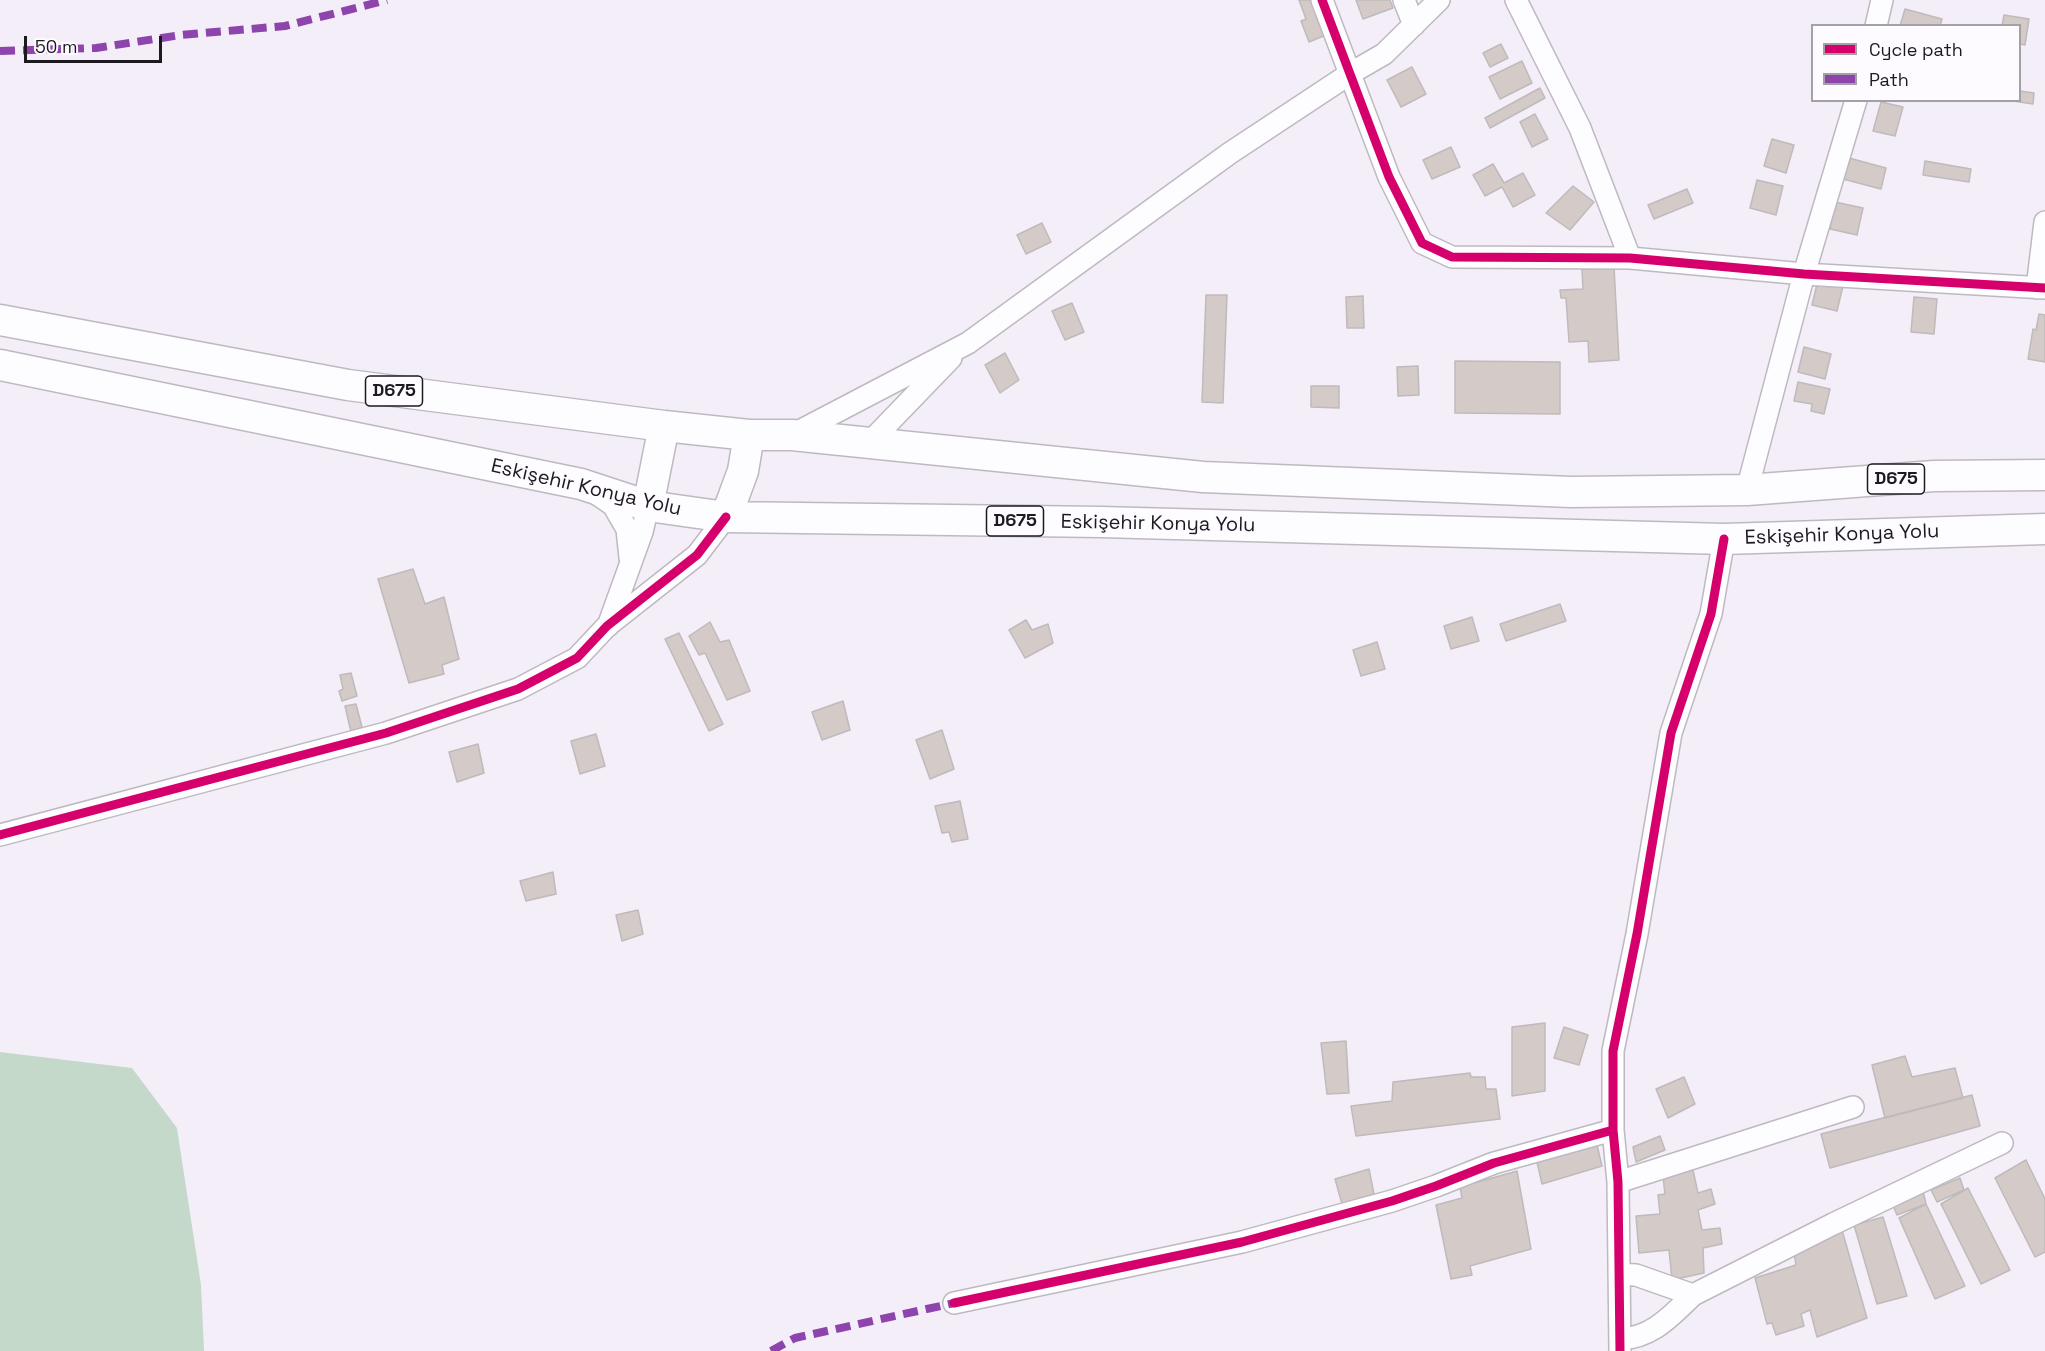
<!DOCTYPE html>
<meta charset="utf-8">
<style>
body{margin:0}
#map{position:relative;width:2045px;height:1351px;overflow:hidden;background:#f4eef9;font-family:"Space Grotesk",sans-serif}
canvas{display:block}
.legend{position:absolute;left:1811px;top:24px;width:210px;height:78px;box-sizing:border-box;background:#fdfbff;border:2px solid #a3a1a6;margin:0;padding:8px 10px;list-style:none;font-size:18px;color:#1d1920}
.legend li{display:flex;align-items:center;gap:12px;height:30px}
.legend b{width:30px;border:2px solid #a3a1a6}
.scale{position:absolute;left:24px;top:36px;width:138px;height:27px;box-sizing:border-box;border:3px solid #1d1920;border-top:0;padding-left:8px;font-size:18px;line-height:21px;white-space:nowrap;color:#1d1920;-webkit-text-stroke:4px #fdfbff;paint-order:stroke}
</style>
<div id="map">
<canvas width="2045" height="1351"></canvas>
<ul class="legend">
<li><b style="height:8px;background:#d6006c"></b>Cycle path</li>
<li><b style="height:8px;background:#8e44ad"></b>Path</li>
</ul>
<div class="scale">50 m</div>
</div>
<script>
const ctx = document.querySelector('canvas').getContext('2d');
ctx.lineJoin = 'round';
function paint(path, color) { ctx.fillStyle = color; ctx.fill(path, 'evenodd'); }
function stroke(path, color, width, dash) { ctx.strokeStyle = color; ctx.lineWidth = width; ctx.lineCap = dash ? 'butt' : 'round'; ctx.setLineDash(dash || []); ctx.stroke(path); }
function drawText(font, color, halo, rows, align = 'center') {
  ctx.font = font + ' "Space Grotesk",sans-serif'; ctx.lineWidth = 4.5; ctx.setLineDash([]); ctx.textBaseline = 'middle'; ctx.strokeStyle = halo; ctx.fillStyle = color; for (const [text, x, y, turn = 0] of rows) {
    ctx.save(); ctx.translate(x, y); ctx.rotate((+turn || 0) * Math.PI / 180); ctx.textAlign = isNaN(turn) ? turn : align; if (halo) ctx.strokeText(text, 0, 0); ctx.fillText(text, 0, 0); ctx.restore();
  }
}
paint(new Path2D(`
 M0,1052l132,16 45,60 24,157 3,66h-204z`), '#c5d9cb');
const building = new Path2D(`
 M1299,0h13l14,35 -17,7 -8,-21 5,-2z
 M1356,0h34l3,8 -30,11z
 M1905,9l37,10 -2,7h-40z
 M2004,15l25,4 -4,26 -5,-1v-18h-18z
 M1501,44l7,14 -18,9 -7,-14z
 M1522,61l10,22 -32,16 -11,-22z
 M1412,67l14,27 -25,13 -14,-27z
 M1540,88l5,10 -55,30 -5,-10z
 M2020,91l14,2 -1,11 -27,-4h14z
 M1881,102l22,5 -8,29 -22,-5z
 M1535,114l13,25 -16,8 -12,-25z
 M1772,139l22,6 -8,28 -22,-7z
 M1451,147l9,20 -28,12 -9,-19z
 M1849,158l37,10 -5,21 -38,-10z
 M1925,161l46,8 -2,13 -46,-7z
 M1493,164l11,19 19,-10 12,22 -22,12 -11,-20 -17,9 -12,-21z
 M1757,180l26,6 -7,29 -26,-7z
 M1573,186l21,16 -24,28 -24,-17z
 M1687,189l6,14 -39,16 -6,-14z
 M1835,202l28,6 -6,27 -27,-6z
 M1042,223l9,19 -25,12 -9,-19z
 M1614,267l5,93 -30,2 -1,-21 -19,1 -3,-44h-5l-1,-8 23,-1 -1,-20z
 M1818,280l25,6 -6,25 -25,-6z
 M1206,295h21l-4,108 -21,-1z
 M1363,296l1,32h-17l-1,-31z
 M1914,297l23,2 -3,35 -23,-2z
 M1072,303l12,29 -19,8 -13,-29z
 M2039,314l6,1v47l-17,-3 5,-30 3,1z
 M1804,347l27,7 -6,25 -27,-7z
 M1005,353l14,27 -19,13 -15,-28z
 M1455,361l105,1v52l-105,-1z
 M1418,366l1,29 -21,1 -1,-29z
 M1798,382l32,7 -6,25 -13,-3 1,-7 -18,-3z
 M1311,386h28v22l-28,-1z
 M413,569l12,35 19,-7 15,62 -17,6 2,9 -35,9 -31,-104z
 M1560,604l6,17 -60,20 -6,-17z
 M1472,617l7,24 -28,8 -7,-23z
 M1026,620l6,10 16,-6 5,19 -28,15 -16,-28z
 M710,622l10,20 9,-2 21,51 -23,9 -22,-47 -6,2 -10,-19z
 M679,633l44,91 -14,7 -44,-92z
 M1377,642l8,27 -24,7 -8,-26z
 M351,673l6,23 -15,5 -3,-10 4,-2 -3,-14z
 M843,701l7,29 -28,10 -10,-28z
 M356,704l6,23 -11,5 -6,-26z
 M942,730l12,39 -24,10 -14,-39z
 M596,734l9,32 -25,8 -9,-33z
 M478,744l6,29 -27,9 -8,-30z
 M960,801l8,38 -16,3 -3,-10 -7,1 -7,-27z
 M553,872l3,22 -30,7 -6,-20z
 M638,910l5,24 -21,7 -6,-26z
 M1545,1023v68l-33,5v-69z
 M1564,1027l24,8 -9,30 -25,-7z
 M1346,1041l3,52 -22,1 -6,-51z
 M1905,1056l7,21 43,-9 8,30 -78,20 -13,-53z
 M1470,1073l1,4h14l1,12h10l4,30 -144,17 -5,-30 41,-5 1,-19z
 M1684,1077l11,27 -27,14 -12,-29z
 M1972,1095l8,31 -150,42 -9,-34z
 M1660,1136l5,14 -29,12 -3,-15z
 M1597,1145l5,21 -60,18 -5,-22z
 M2026,1160l19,39v53l-10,5 -40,-79z
 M1369,1169l5,25 -32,10 -7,-25z
 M1693,1170l5,23 13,-4 4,15 -17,6 4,20 18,-2 2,16 -19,4 1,25 -32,7 -3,-30 -30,3 -3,-37 24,-2 -2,-19 7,-1 -2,-17z
 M1517,1171l14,78 -61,17 2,9 -21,4 -15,-74 26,-7 -2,-11z
 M1960,1178l4,12 -27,12 -6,-12z
 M1968,1188l42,82 -29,14 -40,-80z
 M1923,1191l3,13 -29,11 -5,-12z
 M1926,1204l39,82 -30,13 -36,-81z
 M1883,1217l24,79 -30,8 -23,-79z
 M1842,1230l25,88 -50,19 -7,-27 -9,4 3,12 -28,9 -4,-12 -5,1 -12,-46 41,-13 -2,-12z`);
paint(building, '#d4cac7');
stroke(building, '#bfbabb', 1.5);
const minor = new Path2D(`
 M1322,0l67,177 33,66 30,14 178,1 174,16 241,14
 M1404,0l10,25
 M1516,0l64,128 50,130
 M1876,26l6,-26
 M2037,288l8,-66
 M792,435l176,-92 262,-190 121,-80 33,-19 55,-54
 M869,443l82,-85
 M1747,490l57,-216 52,-174
 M597,494l16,11 14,24 3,29
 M608,626l34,-94 6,-26
 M0,835l386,-102 132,-44 59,-31 30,-32 90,-71 29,-38
 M1618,1182l235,-75
 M1619,1274l17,1 57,20 140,-71 169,-81
 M954,1303l288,-61 150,-41 44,-15 58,-23 119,-33
 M1620,1339c32,-1 51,-23 73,-44
 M1620,1351l-2,-169 -5,-52v-79l24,-117 34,-201 40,-119 13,-75`);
const highway = new Path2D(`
 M0,320l348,65 316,41 85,9h43l411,42 368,15 176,-2 187,-14 111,-1
 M0,365l581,119 67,22 78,11 375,5 623,17 321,-10
 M648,506l16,-80
 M726,517l17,-46 6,-36`);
stroke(minor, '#beb9c1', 24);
stroke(highway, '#beb9c1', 33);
stroke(minor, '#fdfcfe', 21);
stroke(highway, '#fdfcfe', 30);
stroke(new Path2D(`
 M0,51l96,-3 85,-13 104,-9 102,-26
 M771,1351l24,-13 159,-35`), '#8e44ad', 8, [15, 8]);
stroke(new Path2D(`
 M1322,0l67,177 33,66 30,14 178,1 174,16 241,14
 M0,835l386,-102 132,-44 59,-31 30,-32 90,-71 29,-38
 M954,1303l288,-61 150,-41 44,-15 58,-23 119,-33
 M1620,1351l-2,-169 -5,-52v-79l24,-117 34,-201 40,-119 13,-75`), '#d6006c', 9);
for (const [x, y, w] of [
 [394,391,57],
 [1896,479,57],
 [1015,521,57]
]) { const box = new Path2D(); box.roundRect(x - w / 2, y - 15, w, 30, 4.5); ctx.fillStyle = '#fdfbff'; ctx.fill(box); stroke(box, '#1d1920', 1.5); }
drawText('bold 18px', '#1d1920', null, [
 ["D675",394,391],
 ["D675",1896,479],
 ["D675",1015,521]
]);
drawText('20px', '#1d1920', '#fdfbff', [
 ["Eskişehir Konya Yolu",586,488,13],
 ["Eskişehir Konya Yolu",1158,524,1],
 ["Eskişehir Konya Yolu",1842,535,-2]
]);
</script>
